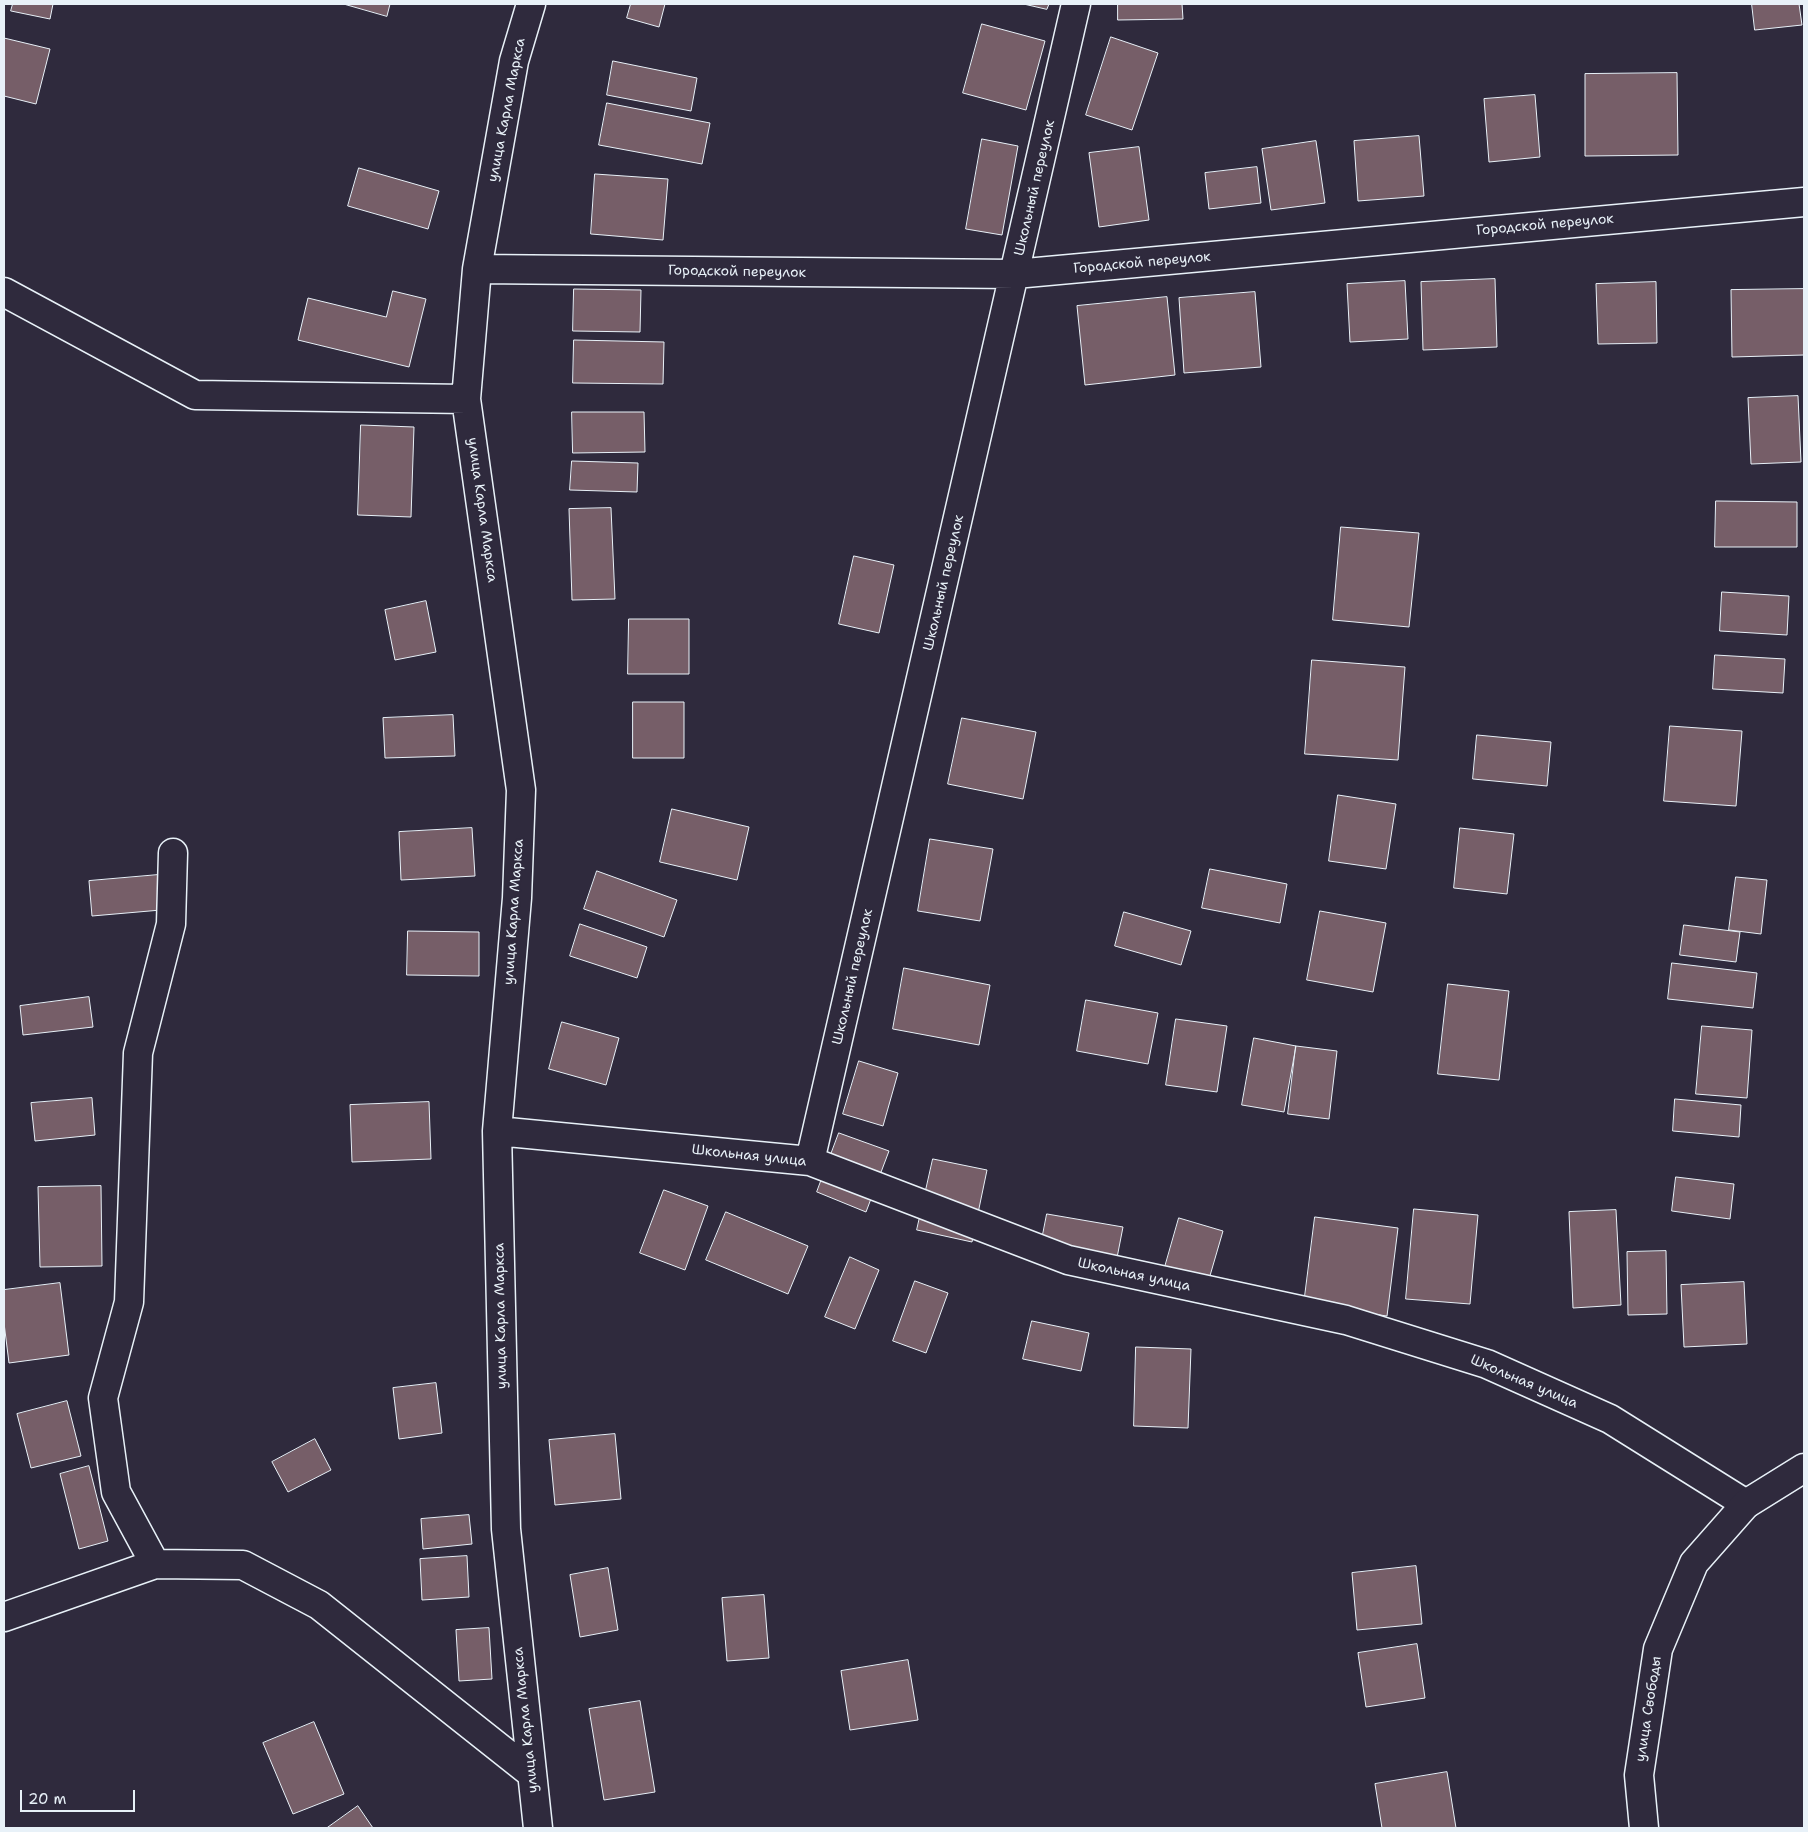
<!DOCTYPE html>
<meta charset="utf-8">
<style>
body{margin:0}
#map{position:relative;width:1808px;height:1832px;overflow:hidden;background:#2f2a3d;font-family:"Shantell Sans",sans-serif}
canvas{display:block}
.frame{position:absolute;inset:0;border:5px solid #e8f1f8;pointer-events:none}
.scale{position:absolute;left:20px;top:1790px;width:115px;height:22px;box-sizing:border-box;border:2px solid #e8f1f8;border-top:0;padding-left:6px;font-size:15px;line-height:18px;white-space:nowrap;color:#e8f1f8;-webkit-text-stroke:4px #2f2a3d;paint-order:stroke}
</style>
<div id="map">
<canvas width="1808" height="1832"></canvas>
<div class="frame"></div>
<div class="scale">20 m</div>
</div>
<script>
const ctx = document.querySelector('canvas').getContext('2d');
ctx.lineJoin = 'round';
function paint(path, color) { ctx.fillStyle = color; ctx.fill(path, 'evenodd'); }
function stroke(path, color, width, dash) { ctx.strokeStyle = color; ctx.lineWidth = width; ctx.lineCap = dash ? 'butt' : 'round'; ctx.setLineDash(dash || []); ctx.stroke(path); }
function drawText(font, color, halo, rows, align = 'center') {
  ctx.font = font + ' "Shantell Sans",sans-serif'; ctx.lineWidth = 4; ctx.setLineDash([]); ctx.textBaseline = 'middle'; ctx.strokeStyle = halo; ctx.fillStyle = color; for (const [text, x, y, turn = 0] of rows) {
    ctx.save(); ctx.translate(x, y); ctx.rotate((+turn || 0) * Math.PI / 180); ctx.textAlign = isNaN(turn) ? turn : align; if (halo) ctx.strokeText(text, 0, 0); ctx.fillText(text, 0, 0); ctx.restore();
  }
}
const building = new Path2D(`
 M13,4h40l-3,15 -39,-8z
 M344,4h46l-3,12z
 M631,4h34l-6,23 -32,-9z
 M1024,4h25l-2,5z
 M1118,4h64l1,15 -65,1z
 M1752,4h47l3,21 -47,5z
 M982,24l63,17 -19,69 -63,-17z
 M1111,37l47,16 -26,77 -46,-15z
 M4,38l46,11 -14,55 -32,-8z
 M613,61l84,17 -6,33 -84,-16z
 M1677,73l1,82 -93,1v-82z
 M1535,95l5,62 -51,5 -5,-63z
 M607,103l103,20 -8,41 -103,-19z
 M1419,136l5,60 -66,5 -4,-60z
 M982,139l36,7 -16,89 -36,-6z
 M1316,141l9,62 -54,7 -9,-61z
 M1139,147l10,73 -50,7 -10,-74z
 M1257,167l4,36 -52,6 -4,-36z
 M359,168l80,23 -11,38 -80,-23z
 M595,174l73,5 -5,61 -72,-6z
 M1495,279l2,68 -74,3 -2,-68z
 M1405,281l3,58 -58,3 -3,-58z
 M1656,282l1,61 -59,1 -2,-60z
 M574,289l67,1 -1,42 -67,-1z
 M1804,289v66l-72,2 -1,-67z
 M393,291l33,8 -17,68 -111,-27 10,-42 78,19z
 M1255,292l6,75 -77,6 -5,-75z
 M1167,297l8,78 -90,10 -8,-79z
 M574,340l90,2 -1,42 -90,-1z
 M1798,396l3,66 -50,2 -3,-66z
 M572,412h72l1,40 -72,1z
 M361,425l53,2 -3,90 -53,-2z
 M572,461l66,2 -1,29 -67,-2z
 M1716,501l81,1v45h-82z
 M611,508l4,91 -43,1 -3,-91z
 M1341,527l78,6 -10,94 -76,-7z
 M854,556l40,9 -15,68 -40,-9z
 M1722,592l67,4 -2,39 -67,-4z
 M426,601l10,51 -41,8 -10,-50z
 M629,619h60v55h-61z
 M1715,655l70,4 -2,34 -70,-4z
 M1312,660l93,7 -7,93 -93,-6z
 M633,702h51v56h-51z
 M453,715l2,41 -70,2 -2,-40z
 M962,718l74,14 -13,67 -75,-15z
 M1670,726l72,5 -6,75 -72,-5z
 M1477,735l74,7 -4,44 -74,-7z
 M1338,795l58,9 -10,65 -57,-8z
 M672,809l77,18 -12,53 -77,-18z
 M472,828l3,48 -74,4 -2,-48z
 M1460,828l54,6 -7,60 -53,-6z
 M930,839l63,10 -13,72 -62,-10z
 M1210,869l77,15 -7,39 -78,-15z
 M597,871l80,29 -13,37 -80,-28z
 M158,875l3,35 -69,6 -3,-35z
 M1736,877l31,3 -6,54 -32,-4z
 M1320,911l66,12 -13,69 -66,-12z
 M1124,912l67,19 -10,34 -66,-19z
 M580,924l67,23 -10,31 -67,-22z
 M1684,925l56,7 -4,30 -56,-7z
 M408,931l71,1v44l-72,-1z
 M1672,963l85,10 -4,35 -85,-9z
 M904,968l86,17 -11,60 -86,-16z
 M1448,984l61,7 -10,89 -61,-6z
 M89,997l4,30 -70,8 -3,-29z
 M1086,1000l72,13 -10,51 -71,-13z
 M1176,1019l51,7 -10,66 -51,-7z
 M562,1022l57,16 -13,47 -57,-16z
 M1702,1026l50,4 -5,68 -51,-4z
 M1254,1038l42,8 -12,66 -42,-7z
 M1296,1046l41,5 -8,68 -41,-5z
 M859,1061l39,12 -15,53 -40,-12z
 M92,1098l3,37 -60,6 -4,-38z
 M1675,1099l66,6 -2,32 -66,-6z
 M429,1102l2,57 -79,3 -2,-57z
 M839,1133l50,18 -23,61 -49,-20z
 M933,1159l54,11 -15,72 -55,-12z
 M1676,1177l58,7 -4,35 -58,-8z
 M101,1186l1,80 -62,1 -2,-80z
 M664,1190l44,16 -23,64 -45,-17z
 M1414,1209l64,6 -8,89 -64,-5z
 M1616,1210l5,95 -48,3 -4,-96z
 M726,1212l82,34 -20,48 -82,-34z
 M1047,1214l76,13 -8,41 -76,-13z
 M1315,1217l83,11 -11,88 -83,-12z
 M1179,1218l44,13 -16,55 -44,-12z
 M1666,1251l1,63 -39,1 -1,-63z
 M850,1257l29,13 -24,59 -30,-12z
 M915,1281l33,12 -22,60 -33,-12z
 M1744,1282l3,62 -63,3 -3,-62z
 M60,1283l9,72 -60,8 -5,-40v-33z
 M1032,1321l57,12 -8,38 -58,-12z
 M1136,1347l55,2 -3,79 -54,-2z
 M436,1383l6,50 -43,6 -6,-51z
 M67,1401l14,55 -50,12 -14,-54z
 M615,1434l6,65 -66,6 -6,-65z
 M315,1439l16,31 -43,22 -16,-30z
 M89,1466l19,75 -29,8 -19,-75z
 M469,1515l3,29 -49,5 -2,-30z
 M467,1556l2,41 -47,3 -2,-41z
 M1416,1566l6,58 -65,6 -5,-57z
 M608,1568l10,62 -38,7 -10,-62z
 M764,1595l5,63 -42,3 -5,-63z
 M489,1628l3,51 -33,2 -3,-51z
 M1417,1644l8,54 -59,9 -8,-54z
 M908,1660l10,60 -68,10 -9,-59z
 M640,1701l15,91 -51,8 -15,-91z
 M314,1722l30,72 -51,20 -30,-71z
 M1447,1772l9,56h-74l-7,-44z
 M358,1806l15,22h-46z`);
paint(building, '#765e68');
stroke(building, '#e8f1f8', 1);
const street = new Path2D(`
 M531,4l-17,57 -37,208 -11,130 55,391 -4,108 -20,233 9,398 32,299
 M477,269l538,5 789,-72
 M4,292l191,103 271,4
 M497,1131l313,30 258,99 278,60 141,44 123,55 136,85
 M810,1161l266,-1157
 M155,1564l-39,-72 -13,-94 26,-96 9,-249 33,-129 2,-71
 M4,1617l151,-53 88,1 76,40 212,168`);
const secondary = new Path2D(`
 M1644,1828l-5,-53 19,-126 36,-86 52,-59 58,-36`);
stroke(street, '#e8f1f8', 31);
stroke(secondary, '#e8f1f8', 31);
stroke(street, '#2f2a3d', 28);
stroke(secondary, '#2f2a3d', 28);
drawText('14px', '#e8f1f8', '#2f2a3d', [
 ["улица Карла Маркса",507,110,-79],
 ["Школьный переулок",1035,188,-77],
 ["Городской переулок",1545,225,-5],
 ["Городской переулок",1142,263,-5],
 ["Городской переулок",737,272,1],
 ["улица Карла Маркса",482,510,82],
 ["Школьный переулок",944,583,-77],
 ["улица Карла Маркса",514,912,-86],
 ["Школьный переулок",853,977,-77],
 ["Школьная улица",749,1156,6],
 ["Школьная улица",1134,1275,12],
 ["улица Карла Маркса",501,1316,-91],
 ["Школьная улица",1524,1382,23],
 ["улица Свободы",1649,1709,-81],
 ["улица Карла Маркса",526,1720,-96]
]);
</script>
